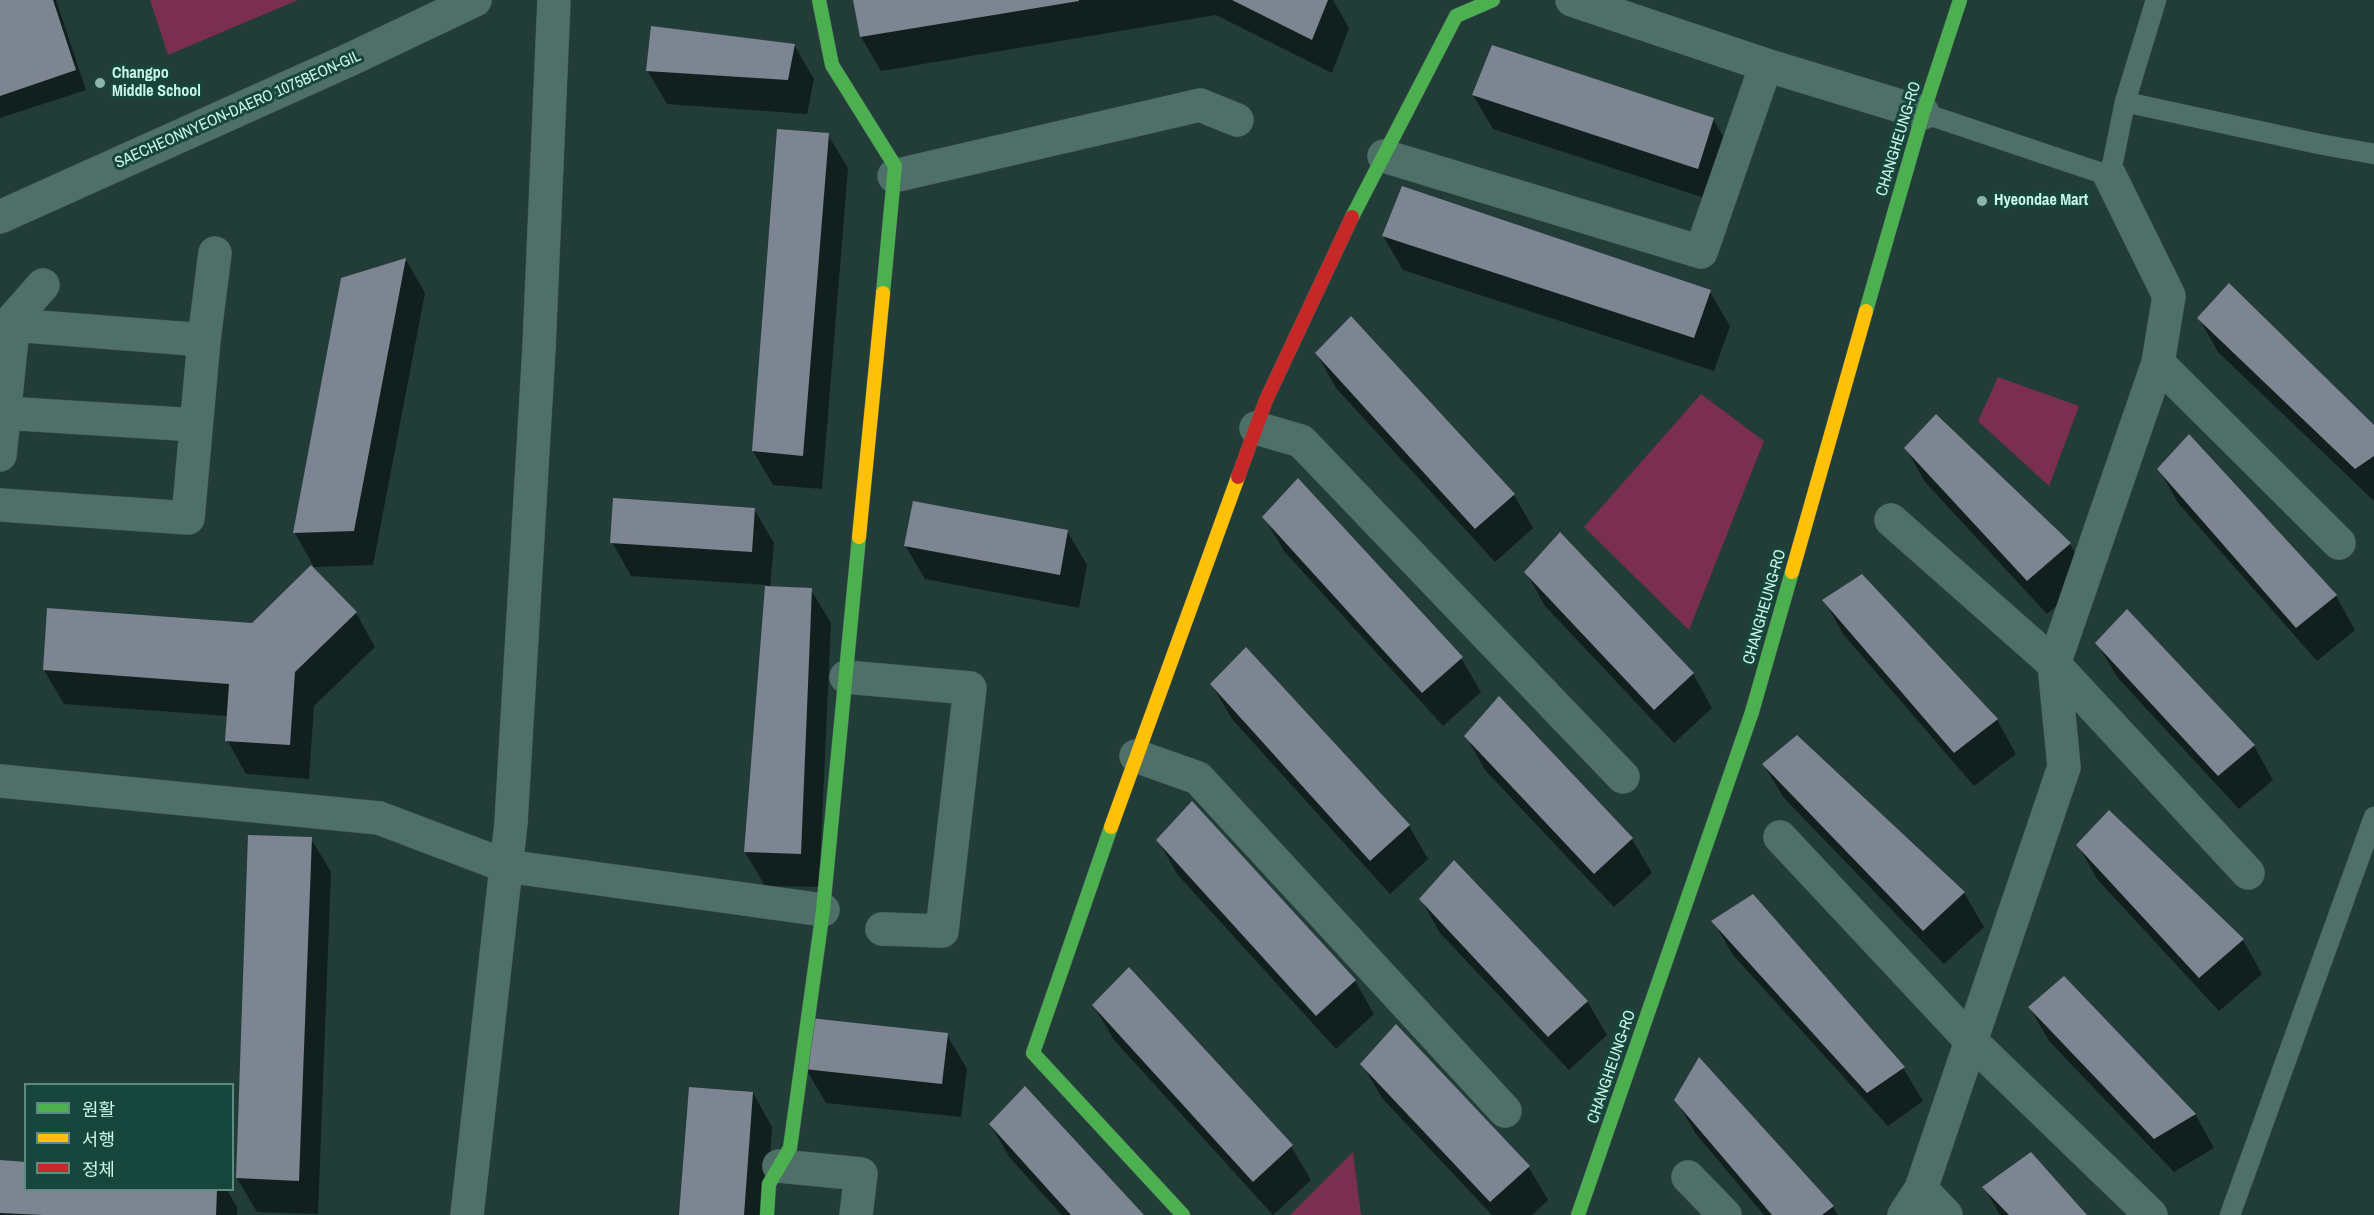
<!DOCTYPE html>
<meta charset="utf-8">
<style>
body{margin:0}
#map{position:relative;width:2374px;height:1215px;overflow:hidden;background:#223c37;font-family:"Archivo Narrow","Noto Sans KR",sans-serif}
canvas{display:block}
.legend{position:absolute;left:24px;top:1083px;width:210px;height:108px;box-sizing:border-box;background:#17463d;border:2px solid #5f8c82;margin:0;padding:8px 10px;list-style:none;font-size:18px;color:#ccf5ea}
.legend li{display:flex;align-items:center;gap:12px;height:30px}
.legend b{width:30px;border:2px solid #5f8c82}
</style>
<div id="map">
<canvas width="2374" height="1215"></canvas>
<ul class="legend">
<li><b style="height:8px;background:#4caf50"></b>원활</li>
<li><b style="height:8px;background:#ffc107"></b>서행</li>
<li><b style="height:8px;background:#c62828"></b>정체</li>
</ul>
</div>
<script>
const ctx = document.querySelector('canvas').getContext('2d');
ctx.lineJoin = 'round';
function paint(path, color) { ctx.fillStyle = color; ctx.fill(path, 'evenodd'); }
function stroke(path, color, width, dash) { ctx.strokeStyle = color; ctx.lineWidth = width; ctx.lineCap = dash ? 'butt' : 'round'; ctx.setLineDash(dash || []); ctx.stroke(path); }
function drawText(font, color, halo, rows, align = 'center') {
  ctx.font = font + ' "Archivo Narrow",sans-serif'; ctx.lineWidth = 6; ctx.setLineDash([]); ctx.textBaseline = 'middle'; ctx.strokeStyle = halo; ctx.fillStyle = color; for (const [text, x, y, turn = 0] of rows) {
    ctx.save(); ctx.translate(x, y); ctx.rotate((+turn || 0) * Math.PI / 180); ctx.textAlign = isNaN(turn) ? turn : align; if (halo) ctx.strokeText(text, 0, 0); ctx.fillText(text, 0, 0); ctx.restore();
  }
}
paint(new Path2D(`
 M150,0h148l-130,55z
 M1998,377l81,29 -30,80 -71,-65z
 M1701,394l63,47 -75,189 -105,-103z
 M1353,1152l8,63h-71z`), '#7a2e50');
paint(new Path2D(`
 M0,0h56l30,90 -86,28z
 M855,0h478l16,28 -17,45 -116,-58 -335,56 -20,-34z
 M794,45l20,34 -7,35 -140,-10 -20,-34z
 M1473,95l240,24 20,34 -16,49 -224,-73z
 M828,135l20,33 -26,321 -49,-4 -20,-34z
 M1383,236l327,56 20,34 -16,45 -311,-101z
 M406,260l19,33 -52,272 -59,2 -19,-34z
 M2199,318l175,109v74l-156,-149z
 M1317,354l197,141 19,33 -38,34 -159,-174z
 M2189,436l147,160 19,34 -38,31 -139,-158 -19,-34z
 M1906,448l164,96 20,33 -43,37 -122,-132z
 M754,509l20,34 -4,45 41,2 20,33 -12,264 -54,-1 -20,-34 22,-267 -136,-9 -19,-34z
 M1264,517l197,141 20,34 -38,34 -159,-175z
 M1067,531l20,34 -8,43 -154,-29 -20,-34z
 M1526,572l167,102 19,34 -38,35 -129,-137z
 M1824,600l173,120 19,34 -42,32 -131,-152z
 M356,613l19,34 -61,59 -5,73 -63,-5 -19,-34 1,-24 -164,-12 -20,-34 209,-46z
 M2097,643l157,103 19,34 -34,29 -122,-132z
 M1212,685l197,141 19,33 -38,35 -158,-175z
 M1499,698l133,141 20,34 -38,34 -129,-137 -19,-34z
 M1764,765l200,128 20,34 -40,37 -160,-166z
 M2109,813l134,127 19,34 -43,37 -122,-132 -19,-34z
 M311,839l20,33 -13,342 -61,-2 -20,-34z
 M1158,840l197,141 19,33 -38,35 -159,-175z
 M1421,899l166,102 20,34 -38,35 -129,-137z
 M1713,921l190,147 20,33 -35,25 -155,-171z
 M1094,1006l197,140 20,34 -38,35 -159,-175z
 M2030,1008l165,106 19,34 -40,24 -125,-131z
 M947,1035l20,34 -6,48 -135,-14 -20,-34z
 M1700,1059l133,148 5,8h-74l-68,-81 -20,-34z
 M1362,1064l166,102 20,34 -16,15h-40l-110,-117z
 M753,1093l19,34 -6,88h-85z
 M990,1124l152,91h-80l-52,-57z
 M0,1162l26,28h201l10,17v8h-237z
 M1984,1187l101,28h-85z`), '#0007');
paint(new Path2D(`
 M0,0h53l23,70 -76,26z
 M853,0h226v1l-219,36z
 M1232,0h96l-16,40z
 M651,26l144,18 -7,36 -142,-9z
 M1492,45l222,73 -16,51 -226,-74z
 M777,129l52,4 -26,323 -51,-5z
 M1402,186l309,104 -17,48 -312,-102z
 M406,258l-52,273 -61,2 48,-255z
 M2229,283l145,142v31l-19,13 -158,-151z
 M1351,316l164,178 -40,35 -160,-176z
 M1936,414l135,129 -44,38 -123,-133z
 M2189,434l148,161 -41,33 -139,-159z
 M1298,478l165,179 -41,36 -160,-176z
 M613,498l142,10 -3,44 -142,-9z
 M913,501l155,29 -8,45 -156,-29z
 M1560,532l134,141 -40,37 -130,-138z
 M311,565l46,47 -62,60 -5,73 -65,-4 4,-57 -186,-14 4,-62 205,15z
 M1862,574l136,145 -44,34 -132,-153z
 M765,586l47,2 -11,266 -57,-2z
 M2127,609l128,136 -37,31 -123,-133z
 M1246,647l164,178 -40,36 -160,-177z
 M1499,696l134,142 -39,36 -130,-138z
 M1797,735l168,157 -42,39 -161,-167z
 M1192,801l164,179 -40,36 -160,-176z
 M2109,810l135,129 -45,39 -123,-133z
 M248,835l64,2 -13,344 -63,-3z
 M1454,860l134,141 -40,36 -129,-138z
 M1753,894l152,173 -38,26 -156,-172z
 M1129,967l164,178 -40,37 -161,-177z
 M2064,976l132,138 -42,25 -126,-132z
 M810,1018l138,15 -6,51 -138,-15z
 M1396,1024l134,142 -40,36 -130,-138z
 M1699,1057l135,149 -12,9h-50l-98,-115z
 M1025,1086l119,129h-73l-82,-91z
 M689,1087l64,5 -9,123h-65z
 M2031,1152l56,63h-78l-27,-28z
 M0,1160l26,2v28h191l-1,25h-173l-43,-2z`), '#7d8492');
const lane = new Path2D(`
 M2125,102l194,42 55,10
 M1923,113l187,63 15,-74 31,-102
 M2230,1215l144,-398`);
const street = new Path2D(`
 M1572,0l194,65 157,48
 M1384,156l317,96 65,-187
 M894,176l306,-71 37,15
 M2110,176l59,120 -11,67 181,180
 M0,217l351,-158 124,-59
 M13,325l191,15 11,-87
 M4,413l192,12
 M1256,428l45,13 322,336
 M0,455l14,-137 29,-33
 M0,505l188,13 16,-178
 M1891,520l163,144 104,-301
 M2054,664l194,209
 M846,677l124,11 -28,243 -60,-2
 M1136,756l62,22 307,333
 M0,781l379,37 127,48 317,44
 M1780,837l191,204 93,-274 -10,-103
 M779,1166l82,8 -5,41
 M1688,1177l37,38
 M467,1215l44,-392 28,-475 15,-348
 M1904,1215l17,-26
 M1946,1215l-25,-26 50,-148 180,174`);
const fast = new Path2D(`
 M819,0l13,65 63,101 -12,127
 M1352,217l104,-201 37,-16
 M1866,311l57,-198 37,-113
 M1111,827l-78,226 150,162
 M767,1215l2,-31 21,-36 33,-238 36,-373
 M1578,1215l174,-503 40,-140`);
const slow = new Path2D(`
 M859,537l24,-244
 M1792,572l74,-261
 M1111,827l127,-350`);
const jam = new Path2D(`
 M1238,477l28,-77 86,-183`);
stroke(lane, '#435954', 21);
stroke(street, '#435954', 34);
stroke(fast, '#435954', 15);
stroke(slow, '#435954', 15);
stroke(jam, '#435954', 15);
stroke(lane, '#4f7069', 20);
stroke(street, '#4f7069', 33);
stroke(fast, '#4caf50', 14);
stroke(slow, '#ffc107', 14);
stroke(jam, '#c62828', 14);
for (const [x, y, r, color] of [
 [100,83,6,"#90b4ab"],
 [1982,201,6,"#90b4ab"]
]) { const dot = new Path2D(); dot.arc(x, y, r, 0, 2 * Math.PI); ctx.fillStyle = color; ctx.fill(dot); stroke(dot, '#17463d', 2); }
drawText('bold 16px', '#ccf5ea', '#17463d', [
 ["Changpo",112,74],
 ["Middle School",112,92],
 ["Hyeondae Mart",1994,201]
], 'left');
drawText('16px', '#ccf5ea', '#17463d', [
 ["SAECHEONNYEON-DAERO 1075BEON-GIL",238,110,-24],
 ["CHANGHEUNG-RO",1899,139,-73],
 ["CHANGHEUNG-RO",1765,607,-74],
 ["CHANGHEUNG-RO",1612,1067,-71]
]);
</script>
